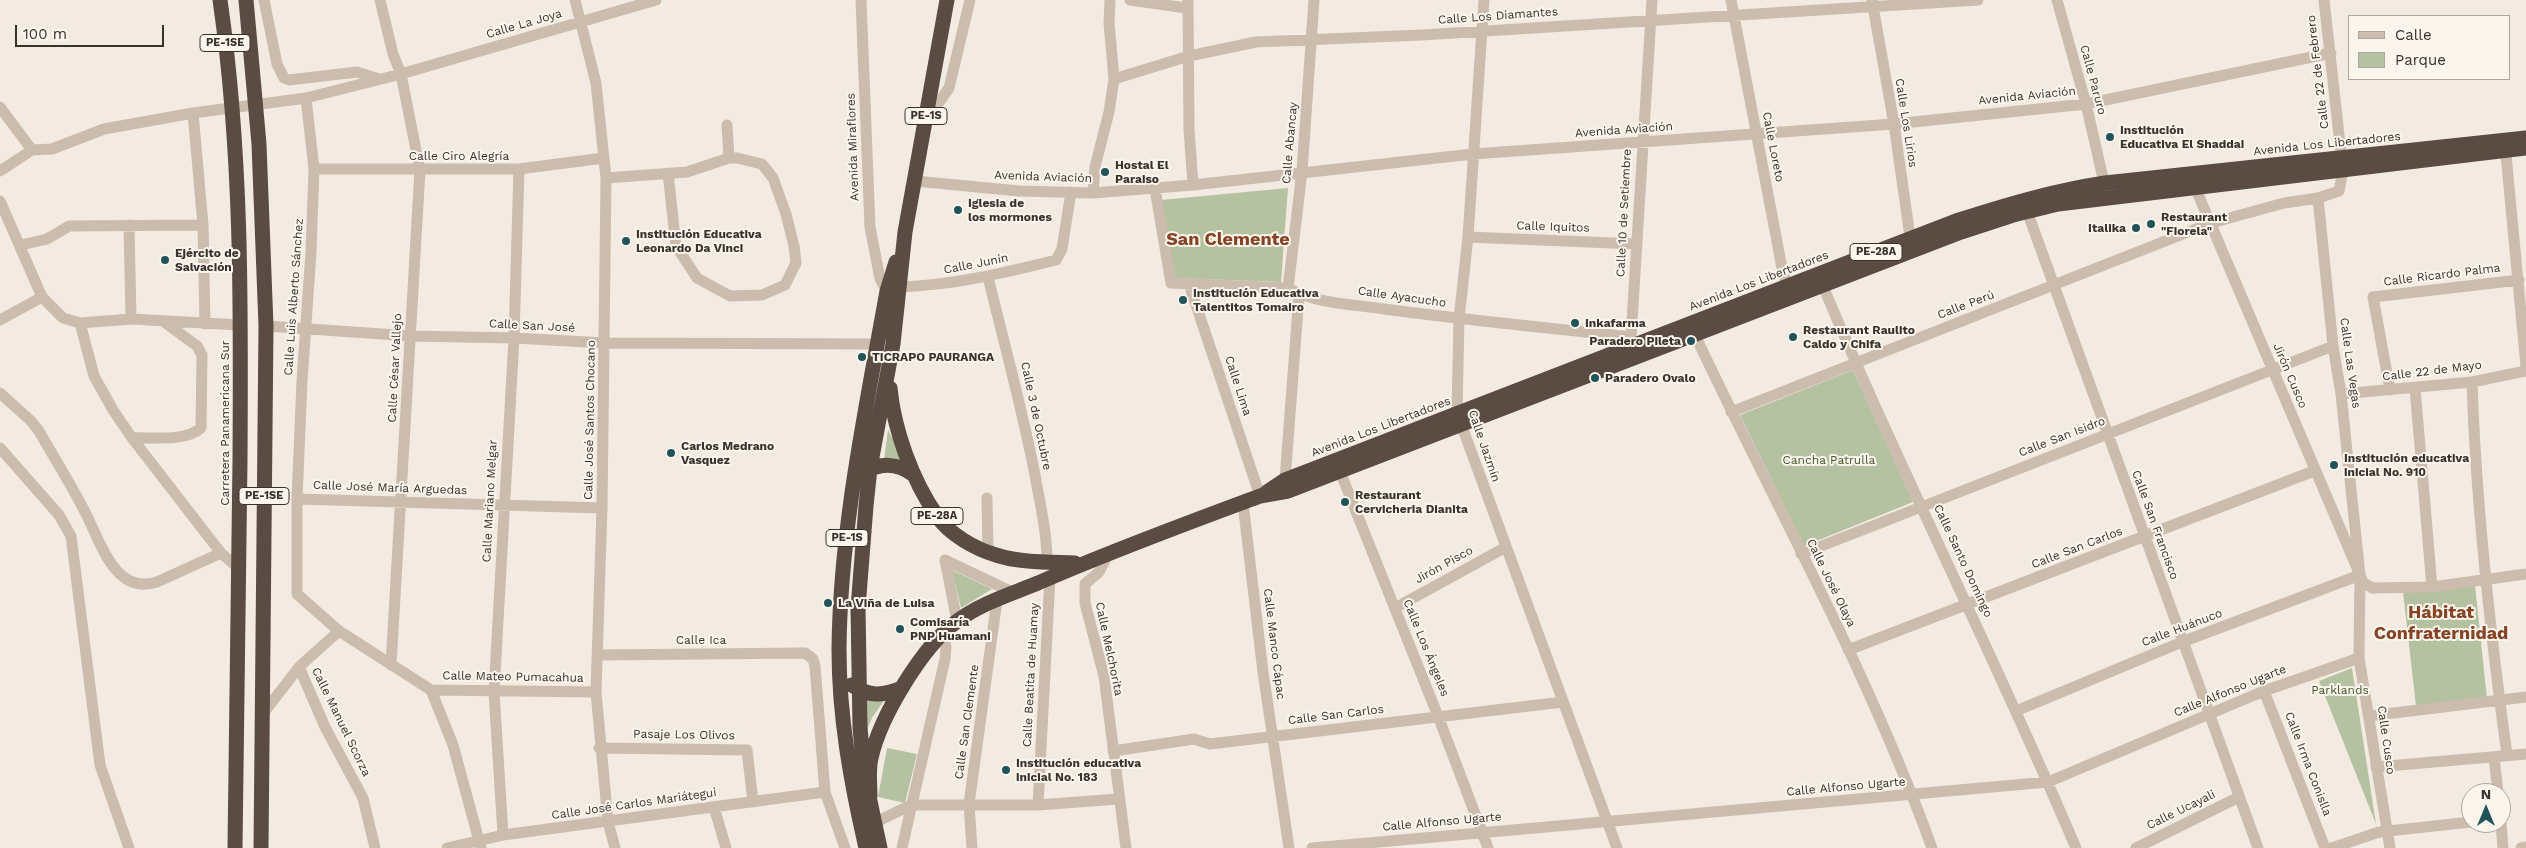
<!DOCTYPE html>
<meta charset="utf-8">
<style>
body{margin:0}
#map{position:relative;width:2526px;height:848px;overflow:hidden;background:#f3ebe1;font-family:"Work Sans",sans-serif}
canvas{display:block}
.legend{position:absolute;left:2348px;top:15px;width:162px;height:65px;box-sizing:border-box;background:#faf5ed;border:1px solid #ada79f;margin:0;padding:6px 9px;list-style:none;font-size:15px;color:#39312b}
.legend li{display:flex;align-items:center;gap:10px;height:25px}
.legend b{width:25px;border:1px solid #ada79f}
.north{position:absolute;left:2461px;top:783px;width:50px;height:50px;box-sizing:border-box;background:#faf5ed;border:1px solid #ada79f;border-radius:50%;rotate:0deg;font-size:14px;font-weight:700;line-height:20px;text-align:center;color:#39312b}
.north::after{content:'';display:block;margin:auto;width:18px;height:22px;background:#21535a;clip-path:polygon(50% 0,100% 100%,50% 72%,0 100%)}
.scale{position:absolute;left:15px;top:25px;width:149px;height:22px;box-sizing:border-box;border:2px solid #39312b;border-top:0;padding-left:6px;font-size:15px;line-height:18px;white-space:nowrap;color:#39312b;-webkit-text-stroke:4px #faf5ed;paint-order:stroke}
</style>
<div id="map">
<canvas width="2526" height="848"></canvas>
<ul class="legend">
<li><b style="height:6px;background:#cbbcad"></b>Calle</li>
<li><b style="height:14px;background:#b5c2a1"></b>Parque</li>
</ul>
<div class="north">N</div>
<div class="scale">100 m</div>
</div>
<script>
const ctx = document.querySelector('canvas').getContext('2d');
ctx.lineJoin = 'round';
function paint(path, color) { ctx.fillStyle = color; ctx.fill(path, 'evenodd'); }
function stroke(path, color, width, dash) { ctx.strokeStyle = color; ctx.lineWidth = width; ctx.lineCap = dash ? 'butt' : 'round'; ctx.setLineDash(dash || []); ctx.stroke(path); }
function drawText(font, color, halo, rows, align = 'center') {
  ctx.font = font + ' "Work Sans",sans-serif'; ctx.lineWidth = 4; ctx.setLineDash([]); ctx.textBaseline = 'middle'; ctx.strokeStyle = halo; ctx.fillStyle = color; for (const [text, x, y, turn = 0] of rows) {
    ctx.save(); ctx.translate(x, y); ctx.rotate((+turn || 0) * Math.PI / 180); ctx.textAlign = isNaN(turn) ? turn : align; if (halo) ctx.strokeText(text, 0, 0); ctx.fillText(text, 0, 0); ctx.restore();
  }
}
paint(new Path2D(`
 M1288,188l-7,94 -106,-4 -14,-78z
 M1853,370l60,132 -109,44 -64,-131z
 M888,430l17,33 -21,-3z
 M952,570l40,19 -31,19z
 M2475,585l12,114 -71,7 -13,-114z
 M2352,668l24,156 -57,-143z
 M869,699l14,1v2l-11,16 -6,14 -4,-29z
 M887,748l30,6 -12,49 -27,-6z`), '#b5c2a1');
stroke(new Path2D(`
 M264,0l13,64 7,14 5,2 68,-8 22,7
 M380,0l13,54 8,20 19,96 -29,495
 M575,0l21,83 10,95 -4,330 -6,184 12,130 7,26
 M861,0l9,227 10,52 7,12
 M1130,0l57,8
 M1188,0l1,129 4,56
 M1484,0l-16,237 -9,82 -2,94 160,435
 M1731,0l51,268 7,24
 M2057,0l29,104 20,87
 M2324,0l19,171 -4,20 -21,7 15,148 8,48 19,181 -1,83 31,190
 M1872,1l22,123 17,120
 M1114,79l75,-23 67,-14 166,-7 556,-35
 M306,98l8,71 -3,83 -9,129 -5,118v95l42,37 92,59 22,55 28,103
 M0,107l32,43
 M927,112l13,-11 9,-13 21,-88
 M193,113l10,112 2,99
 M727,125l2,33
 M2505,144l21,222
 M314,169h205l85,-11
 M0,171l32,-21 20,-1 52,-20 89,-16 113,-15 95,-24 255,-74
 M606,178l81,-6 42,-14h8l25,6 11,14 13,36 8,32 2,17 -11,22 -23,10 -32,1 -33,-18 -21,-32 -8,-73
 M915,181l104,10 74,2 100,-8 280,-31 421,-30 192,-20 245,-51
 M2195,187l168,395 9,6 60,-1 94,-13
 M1155,189l16,94 117,5c27,16 65,16 96,21 82,11 165,19 247,28
 M1093,193l2,-26 14,-55 5,-33 -5,-56 1,-23
 M0,201l42,96 21,21 17,5 51,-4 109,6
 M2027,211l231,637
 M129,225l2,94
 M1468,237l169,7
 M21,245l26,-6 22,-13 134,-1
 M988,277c16,66 34,131 47,198 5,29 12,57 12,87
 M1189,284l71,212
 M1823,286c79,189 173,373 253,562
 M900,287c54,-2 104,-14 156,-27l6,-11 9,-57
 M1288,288l14,-116 12,-172
 M0,320l42,-23
 M80,323l14,53 19,34 19,28 89,115 18,16
 M266,326l145,10 103,2 91,5 273,1
 M1695,335c80,170 173,336 237,513
 M1631,337l21,-337
 M2472,382c4,124 18,249 35,373
 M2415,388l17,199
 M2390,390l-17,-93 146,-17
 M0,393l30,27 9,11c15,27 32,53 46,81 15,28 29,84 72,70l64,-29
 M2341,394l131,-12 54,-11
 M1731,412l480,-189 73,-20 34,-5
 M132,438c20,-1 53,4 69,-10l1,-73 -5,-9 -34,-25
 M0,448l59,67 12,21 29,229 29,83
 M1337,464l101,252 50,132
 M1285,480l14,-185
 M987,498l1,54
 M297,499l305,9
 M1243,503l20,169 26,176
 M1109,553l-10,19 -14,12v19l19,73 22,172
 M1801,554l532,-208
 M1395,608l111,-61
 M957,621l-12,-61 69,33
 M1848,650l466,-179
 M598,655l207,-2 8,6 2,7 10,126 20,56
 M299,667l40,-36
 M431,690l165,2
 M2264,691l61,157
 M2016,711l166,-69 178,-67
 M262,715l37,-48 26,60 38,71 12,50
 M2369,716l157,-19
 M599,748l148,2 6,52
 M1113,751l81,-12 16,5 353,-42
 M2494,757l4,36
 M2376,767l150,-13
 M1038,805l12,-228
 M714,807l12,41
 M876,822l35,-17h127l80,-6
 M2501,823l2,25
 M503,835l-9,-143 20,-354 5,-169
 M447,848l56,-13 322,-43
 M902,848l43,-189 1,-12 -3,-14
 M972,848l-3,-44 28,-204
 M1312,848l736,-66 216,-91 95,-33
 M2136,848l103,-51
 M2332,848l47,-16 92,-10
 M2521,848l5,-1`), '#cbbcad', 11);
stroke(new Path2D(`
 M220,0c22,152 21,306 20,460 -2,129 -3,259 -5,388
 M246,0l13,144 7,182 -5,522
 M890,388c4,42 22,92 47,128 12,18 38,33 59,39 25,8 53,7 79,8
 M863,473c17,-11 35,-10 51,2
 M1267,492l18,-12 671,-259c50,-16 97,-30 149,-38l421,-45
 M852,685c17,12 31,11 50,3
 M870,796c0,-12 -2,-25 1,-38 9,-41 51,-111 85,-136 23,-18 55,-28 82,-39 73,-32 147,-59 222,-87l28,-5 673,-259 52,-17 45,-11 468,-56
 M866,848c-15,-65 -27,-131 -27,-198 1,-121 27,-241 48,-359l9,-29
 M880,848l-16,-75 -4,-46 -2,-119 8,-102 4,-38 23,-124 12,-112 42,-232`), '#5a4b43', 15);
for (const [x, y, r, color] of [
 [2110,137,5,"#21535a"],
 [1105,172,5,"#21535a"],
 [958,210,5,"#21535a"],
 [2151,224,5,"#21535a"],
 [2136,228,5,"#21535a"],
 [626,241,5,"#21535a"],
 [165,260,5,"#21535a"],
 [1183,300,5,"#21535a"],
 [1575,323,5,"#21535a"],
 [1793,337,5,"#21535a"],
 [1691,341,5,"#21535a"],
 [862,357,5,"#21535a"],
 [1595,378,5,"#21535a"],
 [671,453,5,"#21535a"],
 [2334,465,5,"#21535a"],
 [1345,502,5,"#21535a"],
 [828,603,5,"#21535a"],
 [900,629,5,"#21535a"],
 [1006,770,5,"#21535a"]
]) { const dot = new Path2D(); dot.arc(x, y, r, 0, 2 * Math.PI); ctx.fillStyle = color; ctx.fill(dot); stroke(dot, '#faf5ed', 2); }
for (const [x, y, w] of [
 [225,43,50],
 [926,116,42],
 [1876,252,52],
 [264,496,50],
 [937,516,52],
 [847,538,42]
]) { const box = new Path2D(); box.roundRect(x - w / 2, y - 8.5, w, 17, 4); ctx.fillStyle = '#faf5ed'; ctx.fill(box); stroke(box, '#39312b', 1); }
drawText('bold 11px', '#39312b', null, [
 ["PE-1SE",225,43],
 ["PE-1S",926,116],
 ["PE-28A",1876,252],
 ["PE-1SE",264,496],
 ["PE-28A",937,516],
 ["PE-1S",847,538]
]);
drawText('12px', '#39312b', '#faf5ed', [
 ["Calle Los Diamantes",1498,16,-4],
 ["Calle La Joya",524,24,-16],
 ["Calle 22 de Febrero",2318,72,-97],
 ["Calle Paruro",2093,80,75],
 ["Avenida Aviación",2027,96,-6],
 ["Calle Los Lirios",1906,123,81],
 ["Avenida Aviación",1624,130,-4],
 ["Calle Abancay",1290,143,-85],
 ["Avenida Los Libertadores",2327,144,-6],
 ["Avenida Miraflores",853,147,-92],
 ["Calle Loreto",1773,147,79],
 ["Calle Ciro Alegría",459,156],
 ["Avenida Aviación",1043,177,2],
 ["Calle 10 de Setiembre",1624,213,-87],
 ["Calle Iquitos",1553,227,2],
 ["Calle Junín",976,264,-11],
 ["Calle Ricardo Palma",2442,275,-7],
 ["Avenida Los Libertadores",1759,281,-21],
 ["Calle Luis Alberto Sánchez",294,297,-86],
 ["Calle Ayacucho",1402,297,8],
 ["Calle Perú",1966,305,-21],
 ["Calle San José",532,326,3],
 ["Calle Las Vegas",2350,363,82],
 ["Calle César Vallejo",395,368,-87],
 ["Calle 22 de Mayo",2432,371,-7],
 ["Jirón Cusco",2290,376,67],
 ["Calle Lima",1238,386,72],
 ["Calle 3 de Octubre",1036,416,78],
 ["Calle José Santos Chocano",590,420,-89],
 ["Carretera Panamericana Sur",225,423,-90],
 ["Avenida Los Libertadores",1381,427,-21],
 ["Calle San Isidro",2062,437,-21],
 ["Calle Jazmín",1484,446,71],
 ["Calle José María Arguedas",390,488,2],
 ["Calle Mariano Melgar",490,501,-87],
 ["Calle San Francisco",2155,525,70],
 ["Calle San Carlos",2077,548,-21],
 ["Calle Santo Domingo",1963,561,65],
 ["Jirón Pisco",1444,565,-29],
 ["Calle José Olaya",1831,583,64],
 ["Calle Huánuco",2182,628,-21],
 ["Calle Ica",701,640],
 ["Calle Manco Cápac",1274,644,83],
 ["Calle Los Ángeles",1426,648,68],
 ["Calle Melchorita",1109,649,78],
 ["Calle Beatita de Huamay",1031,675,-87],
 ["Calle Mateo Pumacahua",513,677,1],
 ["Calle Alfonso Ugarte",2230,691,-22],
 ["Calle San Carlos",1336,715,-7],
 ["Calle Manuel Scorza",341,722,64],
 ["Calle San Clemente",967,722,-82],
 ["Pasaje Los Olivos",684,735,1],
 ["Calle Cusco",2386,740,82],
 ["Calle Irma Conislla",2308,764,69],
 ["Calle Alfonso Ugarte",1846,787,-5],
 ["Calle José Carlos Mariátegui",634,804,-8],
 ["Calle Ucayali",2181,810,-26],
 ["Calle Alfonso Ugarte",1442,822,-5]
]);
drawText('bold 12px', '#39312b', '#faf5ed', [
 ["Institución",2120,130],
 ["Educativa El Shaddai",2120,144],
 ["Hostal El",1115,165],
 ["Paraiso",1115,179],
 ["Iglesia de",968,203],
 ["los mormones",968,217],
 ["Restaurant",2161,217],
 ["\"Fiorela\"",2161,231],
 ["Italika",2126,228,"right"],
 ["Institución Educativa",636,234],
 ["Leonardo Da Vinci",636,248],
 ["Ejército de",175,253],
 ["Salvación",175,267],
 ["Institución Educativa",1193,293],
 ["Talentitos Tomairo",1193,307],
 ["Inkafarma",1585,323],
 ["Restaurant Raulito",1803,330],
 ["Caldo y Chifa",1803,344],
 ["Paradero Pileta",1681,341,"right"],
 ["TICRAPO PAURANGA",872,357],
 ["Paradero Ovalo",1605,378],
 ["Carlos Medrano",681,446],
 ["Vasquez",681,460],
 ["Institución educativa",2344,458],
 ["inicial No. 910",2344,472],
 ["Restaurant",1355,495],
 ["Cervicheria Dianita",1355,509],
 ["La Viña de Luisa",838,603],
 ["Comisaría",910,622],
 ["PNP Huamani",910,636],
 ["Institución educativa",1016,763],
 ["inicial No. 183",1016,777]
], 'left');
drawText('12px', '#46572f', '#faf5ed', [
 ["Cancha Patrulla",1829,460],
 ["Parklands",2340,690]
]);
drawText('bold 18px', '#864326', '#faf5ed', [
 ["San Clemente",1228,240],
 ["Hábitat",2441,613],
 ["Confraternidad",2441,634]
]);
</script>
